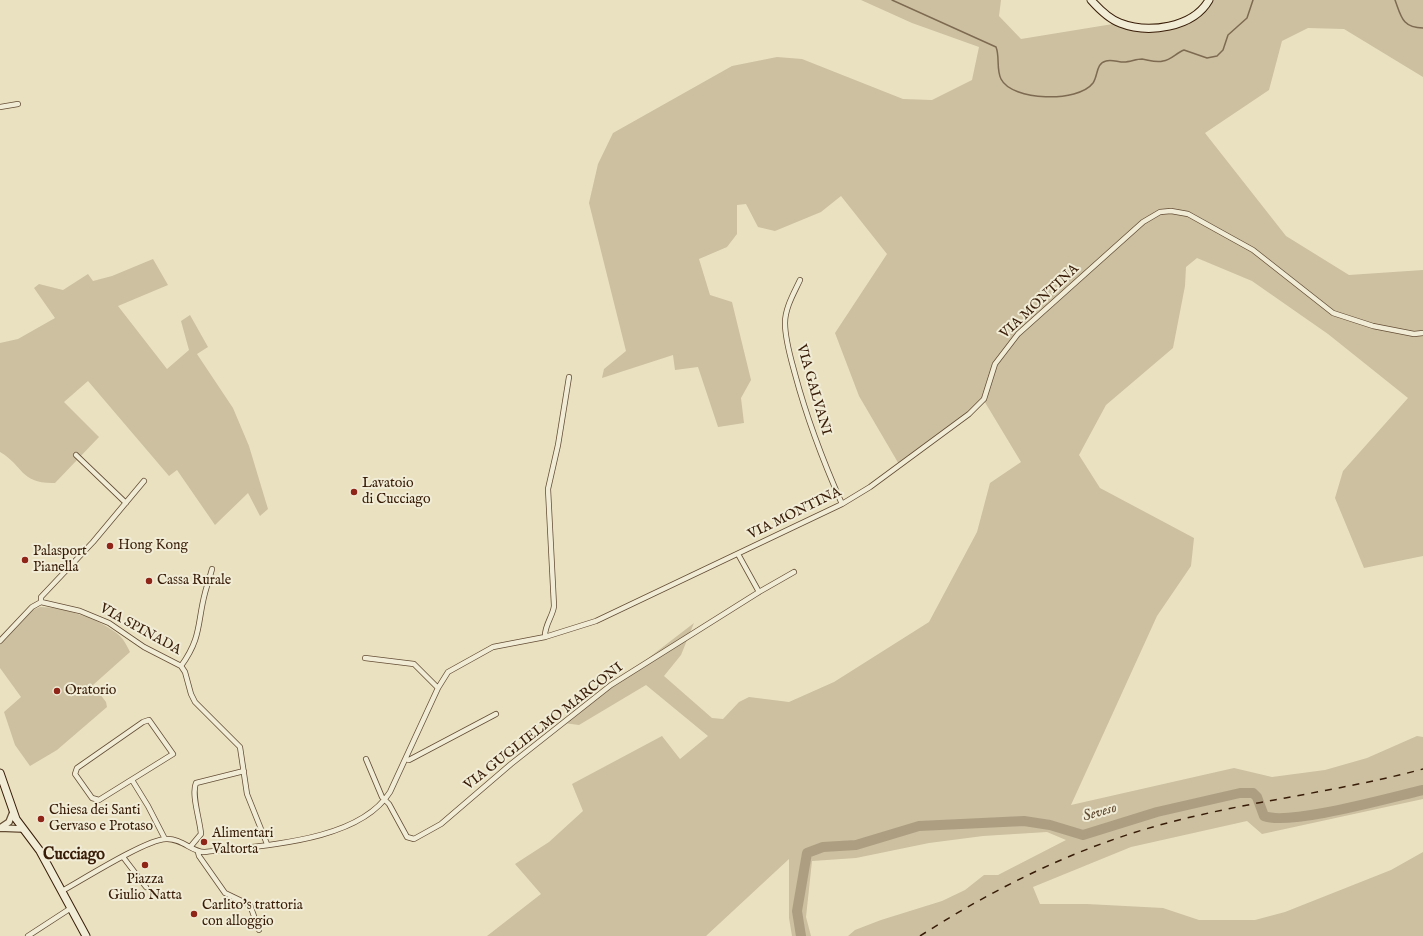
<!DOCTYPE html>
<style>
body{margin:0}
canvas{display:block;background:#eae1c0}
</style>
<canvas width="1423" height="936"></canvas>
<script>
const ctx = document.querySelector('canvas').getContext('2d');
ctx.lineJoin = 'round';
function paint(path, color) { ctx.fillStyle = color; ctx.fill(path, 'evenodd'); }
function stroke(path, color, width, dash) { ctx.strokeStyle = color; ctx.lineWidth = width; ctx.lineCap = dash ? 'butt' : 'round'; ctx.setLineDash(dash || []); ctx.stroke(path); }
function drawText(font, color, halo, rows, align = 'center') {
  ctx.font = font + ' "IM FELL English",serif'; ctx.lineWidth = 4; ctx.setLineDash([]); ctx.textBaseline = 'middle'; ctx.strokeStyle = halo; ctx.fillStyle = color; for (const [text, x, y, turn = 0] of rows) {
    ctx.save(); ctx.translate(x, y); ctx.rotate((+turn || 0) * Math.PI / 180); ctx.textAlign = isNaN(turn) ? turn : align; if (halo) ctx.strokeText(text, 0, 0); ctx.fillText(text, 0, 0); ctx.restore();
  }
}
paint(new Path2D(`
 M861,0h140l-2,16 22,23 98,-16 21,5 45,-7 24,-21h214v77l-79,-48 -36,-1 -26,13 -13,49 -64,43 81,103 63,39 74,-5v286l-59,12 -29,-70 8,-27 65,-73 -80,-64 -76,-53 -55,-23 -11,9 -1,19 -12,62 -67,57 -27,50 21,33 94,50 -3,28 -34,50 -86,189 163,-37 38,9 53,-7 42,-12 50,-22 6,1v62l-161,35 -15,-13 -116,26 -98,40 7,17h47l76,4 36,12h56l30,-8 106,-42 32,-18v84h-575l7,-6 26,-10 61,-19 23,-11 19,-15h14l68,-35 -19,-8 -64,4 -54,7 -73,15 -44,3 -6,56 5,19h-19l-3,-18v-59l-83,77h-219l54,-42 -26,-30 34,-22 34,-31 -11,-27 90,-48 18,23 28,-23 -62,-51 -67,40 -15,-2 130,-100 -13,32 -17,21 48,42 11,1 16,-17 10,-5 40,5 45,-20 95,-60 48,-90 13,-49 31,-21 -38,-63 -14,15 -69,52 -41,-70 -24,-63 52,-79 -46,-58 -20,16 -46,19 -17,-4 -12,-23 -9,1v29l-10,13 -28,12 11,36 22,7 19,78 -10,18 3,25 -26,4 -20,-60 -23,3 -2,-15 -71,23 2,-9 22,-18 -37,-148 9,-39 15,-31 119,-67 45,-9 25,2 101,40 29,1 40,-20 7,-33 -67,-24z
 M153,259l15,26 -50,21 49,63 22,-19 -8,-29 9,-6 18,32 -11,7 36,54 16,38 19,63 -8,7 -12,-23 -33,32 -38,-55 -8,6 -81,-95 -24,21 35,35 -44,46c-35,1 -31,-17 -55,-31v-109l18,-4 37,-21 -21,-30 5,-4 24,6 25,-16 5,7 19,-5z
 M40,607c24,0 63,13 80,29 4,4 7,10 10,16l-37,33 13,17 1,5 -50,43 -27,16 -15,-21 -11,-33 17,-15 -21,-29v-24l33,-34z`), '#ccc0a1');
stroke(new Path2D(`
 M892,0l104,47c4,10 0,22 5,32 11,22 77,24 92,4 5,-7 3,-20 13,-22 5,-2 12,1 18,1 6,0 12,-3 18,-3 7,1 14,4 21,2 8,-1 13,-8 21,-11l23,8 10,-2 6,-6 5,-15 19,-17 6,-18
 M1395,0c6,16 7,28 28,28`), '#7e6a50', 1.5);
stroke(new Path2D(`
 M801,936l-4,-25 10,-58 16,-6 33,-2 63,-19 105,-5 26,4 33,10 74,-23 83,-19h13l4,4 7,19c26,10 128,-19 159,-26`), '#ad9e81', 10);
const minor = new Path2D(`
 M0,107l18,-3
 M800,280c-6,13 -15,28 -15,43 0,17 6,36 10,51 12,45 28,87 47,130
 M76,455l50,48
 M738,554l21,38
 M41,602l39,9 29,12 35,24 37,19 4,6 6,22 4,8 45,45 7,47 20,50
 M41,602v-5l52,-55 51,-61
 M545,637c-1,-11 8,-21 9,-31l-6,-117 10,-44 11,-68
 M0,641l32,-34 9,-5
 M365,658l49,6 24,24
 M181,666c21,-29 16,-43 24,-73 2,-8 5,-16 7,-24
 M149,720l24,34 -74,46 -7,-2 -17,-24 2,-6 66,-46z
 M366,759l16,38 7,7 18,33 7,2 27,-15 70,-60 100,-79 148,-93 35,-20
 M406,759l3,1 87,-46
 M132,780l16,26 17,33
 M191,846l10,-12c-1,-14 -10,-40 -5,-51l48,-12
 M198,852l1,4 26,37 25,12 9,25
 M123,857l23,30
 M62,891c20,-11 85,-52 104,-52 16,-1 27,14 39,13 55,-7 153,-9 185,-60l48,-104 10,-16 45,-25 52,-10 51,-16 246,-117 28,-17 99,-73 15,-15 11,-35 23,-30 125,-112 17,-10 11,-1 17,3 65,36 80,63 40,13 41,8 9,-1
 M28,936l43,-28`);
const tertiary = new Path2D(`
 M0,828l23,1
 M0,828l9,-6 4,-10`);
const secondary = new Path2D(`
 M1091,0c8,9 18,19 29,23 28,11 73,5 89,-23
 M0,773l16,46 24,32 46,85`);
stroke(minor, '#644d35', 6);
stroke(tertiary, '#644d35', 8);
stroke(secondary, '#381c07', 9);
stroke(minor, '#f1ecd6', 4.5);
stroke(tertiary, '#f1ecd6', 5.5);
stroke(secondary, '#f1ecd6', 7);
stroke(new Path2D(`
 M920,936c78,-50 163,-92 255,-115 82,-21 166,-30 248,-52`), '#381c07', 1.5, [7, 7]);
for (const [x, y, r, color] of [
 [354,492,4,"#8f2418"],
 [110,546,4,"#8f2418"],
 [25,560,4,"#8f2418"],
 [149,581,4,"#8f2418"],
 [57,691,4,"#8f2418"],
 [41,819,4,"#8f2418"],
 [204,842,4,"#8f2418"],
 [145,865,4,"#8f2418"],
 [194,914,4,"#8f2418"]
]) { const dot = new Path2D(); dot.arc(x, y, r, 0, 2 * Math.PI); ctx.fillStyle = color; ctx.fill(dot); stroke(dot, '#f1ecd6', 1.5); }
drawText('14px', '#381c07', '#f1ecd6', [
 ["VIA MONTINA",1040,302,-43],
 ["VIA GALVANI",813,390,74],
 ["VIA MONTINA",795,514,-26],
 ["VIA SPINADA",140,630,29],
 ["VIA GUGLIELMO MARCONI",544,727,-38]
]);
drawText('14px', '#381c07', '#f1ecd6', [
 ["Lavatoio",362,484],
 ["di Cucciago",362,500],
 ["Hong Kong",118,546],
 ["Palasport",33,552],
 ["Pianella",33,568],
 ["Cassa Rurale",157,581],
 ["Oratorio",65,691],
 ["Chiesa dei Santi",49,811],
 ["Gervaso e Protaso",49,827],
 ["Alimentari",212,834],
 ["Valtorta",212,850],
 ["Piazza",145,880,"center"],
 ["Giulio Natta",145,896,"center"],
 ["Carlito's trattoria",202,906],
 ["con alloggio",202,922]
], 'left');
drawText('italic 15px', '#614a32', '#f1ecd6', [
 ["Seveso",1100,813,-16]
]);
drawText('bold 16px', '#381c07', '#f1ecd6', [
 ["Cucciago",74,856]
]);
</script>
